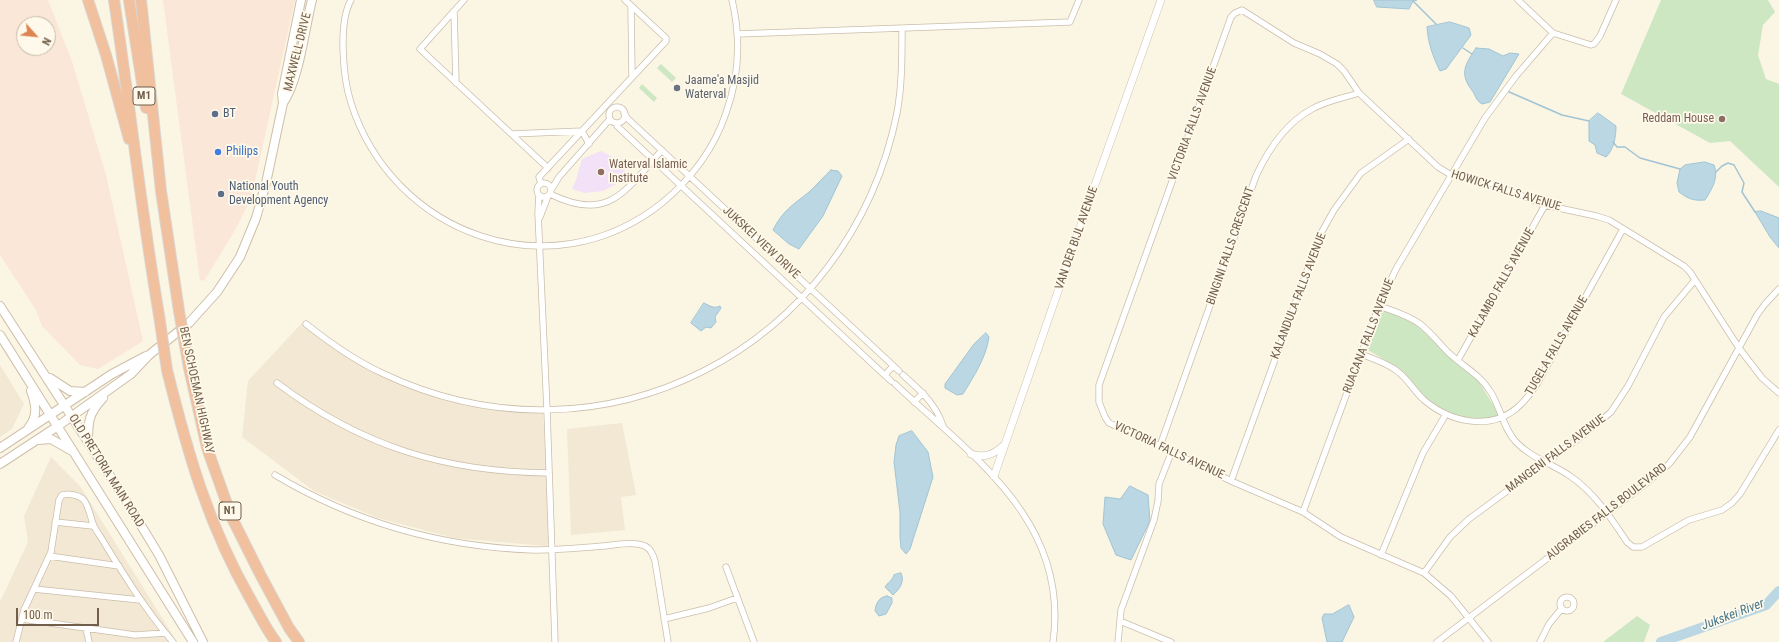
<!DOCTYPE html>
<style>
body{margin:0}
#map{position:relative;width:1779px;height:642px;overflow:hidden;background:#fbf5e4;font-family:"Roboto Condensed",sans-serif}
canvas{display:block}
.north{position:absolute;left:16px;top:16px;width:40px;height:40px;box-sizing:border-box;background:#fef9ea;border:1px solid #c6bbaa;border-radius:50%;rotate:117deg;font-size:11px;font-weight:700;line-height:16px;text-align:center;color:#715e4b}
.north::after{content:'';display:block;margin:auto;width:14px;height:18px;background:#dd8450;clip-path:polygon(50% 0,100% 100%,50% 72%,0 100%)}
.scale{position:absolute;left:16px;top:608px;width:83px;height:18px;box-sizing:border-box;border:2px solid #715e4b;border-top:0;padding-left:5px;font-size:12px;line-height:14px;white-space:nowrap;color:#715e4b;-webkit-text-stroke:3px #fef9ea;paint-order:stroke}
</style>
<div id="map">
<canvas width="1779" height="642"></canvas>
<div class="north">N</div>
<div class="scale">100 m</div>
</div>
<script>
const ctx = document.querySelector('canvas').getContext('2d');
ctx.lineJoin = 'round';
function paint(path, color) { ctx.fillStyle = color; ctx.fill(path, 'evenodd'); }
function stroke(path, color, width, dash) { ctx.strokeStyle = color; ctx.lineWidth = width; ctx.lineCap = dash ? 'butt' : 'round'; ctx.setLineDash(dash || []); ctx.stroke(path); }
function drawText(font, color, halo, rows, align = 'center') {
  ctx.font = font + ' "Roboto Condensed",sans-serif'; ctx.lineWidth = 3.5; ctx.setLineDash([]); ctx.textBaseline = 'middle'; ctx.strokeStyle = halo; ctx.fillStyle = color; for (const [text, x, y, turn = 0] of rows) {
    ctx.save(); ctx.translate(x, y); ctx.rotate((+turn || 0) * Math.PI / 180); ctx.textAlign = isNaN(turn) ? turn : align; if (halo) ctx.strokeText(text, 0, 0); ctx.fillText(text, 0, 0); ctx.restore();
  }
}
paint(new Path2D(`
 M301,324l70,48 77,29 95,11 7,131 -4,3 -92,-8 -76,-20 -64,-27 -72,-54 6,-56z
 M0,365l24,39 -12,25 -12,8z
 M622,423l14,72 -15,2 4,33 -54,5 -4,-106z
 M51,457l29,29 97,156h-177v-40l28,-60 -4,-26z`), '#f2e8d3');
paint(new Path2D(`
 M0,0h48l24,61 34,114 37,166 -45,28 -18,-4 -38,-39 -6,-16 -36,-55zM24,24h24v24h-24z
 M163,0h132l-44,199 -17,33 -30,49 -4,-1z`), '#fae7d8');
paint(new Path2D(`
 M601,151l17,9 1,-2 10,4 -8,16 -5,6 -13,7 -19,2 -12,-4 4,-9 6,-21z`), '#f2e1f7');
paint(new Path2D(`
 M1661,0h107l7,12 -12,13 -5,30 8,24 13,5v103l-49,-46 -20,2 -89,-49z
 M661,64l15,14 -4,4 -15,-14z
 M642,84l15,14 -3,4 -15,-14z
 M1380,309l35,13 60,54 26,41 -26,4 -21,-5 -24,-14 -17,-14 -21,-24 -26,-15z
 M1637,616l13,9 -6,17h-41z`), '#cde7c3');
const water = new Path2D(`
 M1374,0h43l-4,1 -4,8 -32,-2z
 M1450,22l19,6 2,7 -25,34 -6,2c-7,-14 -12,-28 -13,-44z
 M1476,48l13,1 14,7 7,-3 9,1 -29,48 -8,2c-7,-4 -6,-9 -11,-15 -12,-16 -5,-26 5,-41z
 M1598,113l18,13c0,11 -2,23 -10,31l-9,-4 -2,-8 -6,-4v-20z
 M1705,162l9,3c5,13 -2,24 -9,35 -11,1 -17,-1 -26,-8l-2,-9 3,-14 5,-4z
 M831,170l7,1 4,5 -19,40 -24,33 -10,-5 -16,-14c10,-20 20,-25 36,-38 7,-6 15,-16 22,-22z
 M1761,211l18,7v30l-9,-11 -15,-25z
 M704,303c6,3 10,6 16,3l1,2 -6,9 1,5 -5,6 -5,-1 -5,4 -10,-8z
 M986,333l3,4c-3,21 -15,39 -26,57l-6,1 -12,-7v-4l29,-40z
 M912,431l16,21 5,25 -23,72 -4,5 -5,-6 -1,-11v-25l-6,-50 2,-17 3,-9z
 M1130,486l18,9 2,26 -19,39 -15,-5 -13,-31 2,-27 15,2z
 M901,573c4,8 -1,16 -8,22l-8,-8c3,-5 7,-6 9,-12z
 M887,596l5,2v5l-6,11 -7,2 -4,-5c1,-8 4,-14 12,-15z
 M1349,605l5,12 -12,25h-15l-5,-24 2,-4h8z`);
paint(water, '#bad7e3');
stroke(water, '#a1c4d4', 1);
stroke(new Path2D(`
 M1413,1l23,23
 M1463,48l9,6
 M1507,91l55,24 27,6
 M1613,142l4,5h8l15,11 40,11
 M1716,172l6,-6 6,-3 6,2 10,18 -2,9 13,20`), '#a1c4d4', 1.5);
stroke(new Path2D(`
 M1661,642l105,-37 13,-14`), '#bad7e3', 10);
const minor = new Path2D(`
 M351,0c-13,23 -8,78 0,103 42,132 199,189 311,100 29,-24 52,-54 64,-90 13,-36 15,-75 6,-113
 M464,0l-44,49 128,119
 M1518,0l35,33 38,12 3,-1 6,-8 16,-36
 M631,6l1,71
 M454,11l2,72
 M737,34l333,-12 9,-22
 M609 115a8 8 0 1 1 16 0a8 8 0 1 1-16 0Z
 M624,113l3,5 272,253
 M617,123v3l30,28 244,227
 M512,134l70,-3 7,13
 M537 190a7 7 0 1 1 14 0a7 7 0 1 1-14 0Z
 M541,184l-2,-7 127,-136v-3l-41,-38
 M551,190l8,-13 51,-58
 M550,194c59,29 75,-3 112,-44
 M539,195l-1,18 9,197 8,232
 M540,217l8,-21
 M1379,306c14,5 29,9 41,18 12,9 20,21 30,30 14,13 30,21 40,37 11,17 13,37 26,51 15,16 37,22 54,34 25,17 41,42 57,66l6,5h9l47,-27 33,-10 10,-7 8,-9 39,-64
 M306,324c24,19 49,37 78,50 218,103 465,-25 513,-261 5,-27 5,-56 5,-84
 M1361,354c12,5 26,9 36,17 11,8 17,20 27,29 26,22 65,31 93,8 8,-7 14,-15 20,-24l86,-155
 M1458,360l87,-155
 M885,375l8,-9
 M903,375c17,15 33,29 40,51
 M277,383c84,63 167,89 272,90
 M895,384c77,72 175,137 158,258
 M914,402l9,-9
 M1160,446l96,-270c12,-26 30,-53 56,-67 14,-8 31,-11 47,-16
 M275,475c79,47 167,72 258,75 24,0 47,-2 70,-4 13,-1 29,-5 42,0 6,3 8,9 10,15l13,81
 M1231,481l89,-246 14,-25 27,-37 48,-34
 M1303,512l76,-206 17,-37 89,-151 31,-42 37,-43
 M55,522l38,4
 M1381,555l42,-102 23,-39
 M49,556l70,10
 M726,567l28,75
 M1424,573l26,-36 19,-18 113,-83 29,-24 17,-26 36,-69 31,-37
 M34,589l106,11
 M1560 604a7 7 0 1 1 14 0a7 7 0 1 1-14 0Z
 M22,619l113,16 30,-2
 M664,619l45,-11 28,-10
 M1120,621l51,21
 M86,628l3,14
 M16,642l8,-32 27,-58 8,-52 3,-5c7,-2 16,0 21,4 7,8 7,20 12,29 24,39 48,79 78,114
 M1118,642l3,-32 33,-90 4,-19 1,-17 13,-33
 M1437,642l207,-157 25,-21 21,-27 67,-122 8,-11 14,-15
 M1488,642l-37,-46 -27,-23 -83,-36 -38,-25 -72,-31 -71,-35 -51,-23 -4,-6 -6,-15v-17l132,-368 4,-4 7,-3 52,33 26,11 17,10 7,7 15,22 79,74 13,8 39,8 55,22 51,11 13,4 75,46 6,6 49,76 23,30 17,15
 M1540,642l9,-18 13,-16`);
const tertiary = new Path2D(`
 M971,454c13,4 22,1 32,-8
 M994,476l97,-280 70,-196`);
const secondary = new Path2D(`
 M283,103l-1,-9 19,-94
 M0,306l125,193 34,56 44,87
 M0,335l193,307
 M50,378l20,13 15,1
 M29,427c9,-11 7,-23 2,-36
 M38,440l13,-1 21,12
 M88,441c0,-20 1,-28 15,-43
 M0,448l112,-74 34,-18
 M0,464l58,-38 73,-52 18,-19 40,-32 28,-31 23,-35 16,-39 10,-35 17,-80c16,-22 22,-76 29,-103`);
const motorway = new Path2D(`
 M88,0l18,55 23,84
 M114,0c16,105 27,210 45,315
 M129,0l17,108
 M141,0l20,191 18,120
 M189,368l18,80 25,70 28,56 29,54 10,14
 M167,370c21,84 41,155 84,230 8,14 15,29 25,42`);
stroke(minor, '#cbbeab', 7);
stroke(tertiary, '#cbbeab', 8);
stroke(secondary, '#cebfa9', 10);
stroke(motorway, '#dad5d0', 12);
stroke(minor, '#fff', 5.5);
stroke(tertiary, '#fff', 7);
stroke(secondary, '#fff', 8);
stroke(motorway, '#f1c09e', 10);
const motorwayBridge = new Path2D(`
 M179,311l10,57
 M159,315l8,55`);
stroke(motorwayBridge, '#dad5d0', 12, []);
stroke(motorwayBridge, '#f1c09e', 10);
for (const [x, y, r, color] of [
 [677,88,4,"#6b7280"],
 [215,114,4,"#5c6f8a"],
 [1722,119,4,"#8d6e63"],
 [218,152,4,"#3f7fe0"],
 [601,172,4,"#8d6e63"],
 [221,194,4,"#5c6f8a"]
]) { const dot = new Path2D(); dot.arc(x, y, r, 0, 2 * Math.PI); ctx.fillStyle = color; ctx.fill(dot); stroke(dot, '#fef9ea', 1.5); }
for (const [x, y, w] of [
 [144,96,22],
 [230,511,22]
]) { const box = new Path2D(); box.roundRect(x - w / 2, y - 9, w, 18, 3); ctx.fillStyle = '#fef9ea'; ctx.fill(box); stroke(box, '#715e4b', 1); }
drawText('bold 11px', '#715e4b', null, [
 ["M1",144,96],
 ["N1",230,511]
]);
drawText('12px', '#715e4b', '#fef9ea', [
 ["MAXWELL DRIVE",298,52,-76],
 ["VICTORIA FALLS AVENUE",1193,124,-70],
 ["HOWICK FALLS AVENUE",1506,191,17],
 ["VAN DER BIJL AVENUE",1077,238,-71],
 ["JUKSKEI VIEW DRIVE",761,243,43],
 ["BINGINI FALLS CRESCENT",1231,246,-71],
 ["KALAMBO FALLS AVENUE",1502,283,-61],
 ["KALANDULA FALLS AVENUE",1299,296,-69],
 ["RUACANA FALLS AVENUE",1369,336,-69],
 ["TUGELA FALLS AVENUE",1557,346,-60],
 ["BEN SCHOEMAN HIGHWAY",196,390,78],
 ["VICTORIA FALLS AVENUE",1169,451,25],
 ["MANGENI FALLS AVENUE",1556,454,-37],
 ["OLD PRETORIA MAIN ROAD",106,471,58],
 ["AUGRABIES FALLS BOULEVARD",1607,512,-38]
]);
drawText('12px', '#5b616d', '#fef9ea', [
 ["Jaame'a Masjid",685,81],
 ["Waterval",685,95]
], 'left');
drawText('12px', '#4e5e75', '#fef9ea', [
 ["BT",223,114],
 ["National Youth",229,187],
 ["Development Agency",229,201]
], 'left');
drawText('12px', '#785e54', '#fef9ea', [
 ["Reddam House",1714,119],
 ["Waterval Islamic",609,165,"left"],
 ["Institute",609,179,"left"]
], 'right');
drawText('12px', '#366cbe', '#fef9ea', [
 ["Philips",226,152]
], 'left');
drawText('italic 13px', '#4a768a', '#fef9ea', [
 ["Jukskei River",1733,615,-21]
]);
</script>
